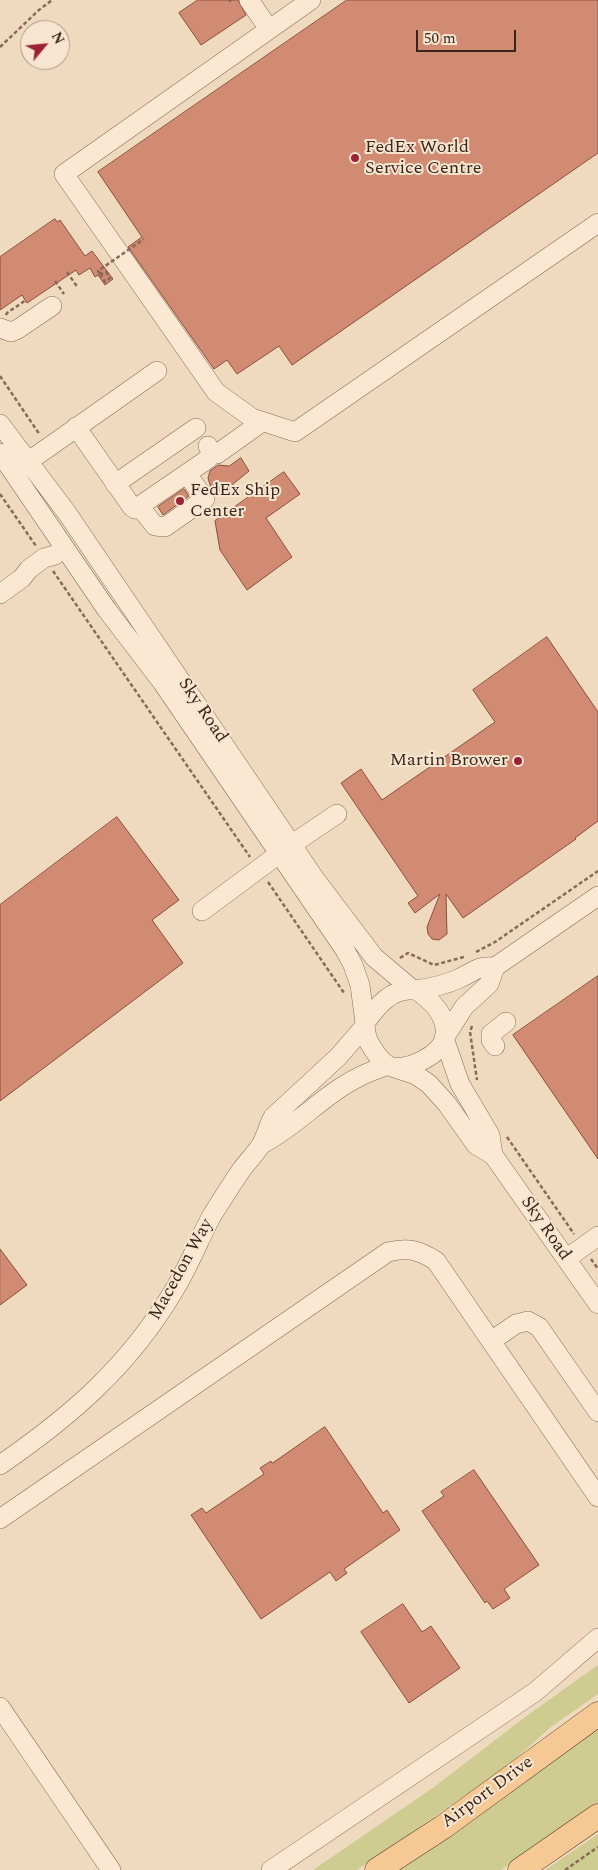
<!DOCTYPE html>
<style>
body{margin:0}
#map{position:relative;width:598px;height:1870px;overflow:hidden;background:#f0dabf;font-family:Spectral,serif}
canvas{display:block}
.north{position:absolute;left:20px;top:20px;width:50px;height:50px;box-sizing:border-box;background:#f7e5cf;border:1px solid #ab9887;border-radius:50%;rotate:62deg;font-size:14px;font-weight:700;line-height:20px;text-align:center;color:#38251c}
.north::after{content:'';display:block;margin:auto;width:18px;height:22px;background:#9c2336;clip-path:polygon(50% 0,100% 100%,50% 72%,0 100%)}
.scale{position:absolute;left:416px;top:30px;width:100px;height:22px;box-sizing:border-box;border:2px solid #38251c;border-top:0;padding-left:6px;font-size:15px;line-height:18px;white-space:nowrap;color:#38251c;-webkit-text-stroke:4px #f7e5cf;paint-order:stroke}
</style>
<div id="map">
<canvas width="598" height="1870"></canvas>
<div class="north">N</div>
<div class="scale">50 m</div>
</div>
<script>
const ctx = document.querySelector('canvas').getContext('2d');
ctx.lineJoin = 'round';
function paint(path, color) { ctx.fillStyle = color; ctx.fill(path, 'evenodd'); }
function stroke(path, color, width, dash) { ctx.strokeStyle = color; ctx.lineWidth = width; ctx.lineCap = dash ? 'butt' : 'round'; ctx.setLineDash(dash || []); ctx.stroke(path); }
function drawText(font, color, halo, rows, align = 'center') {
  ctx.font = font + ' Spectral,serif'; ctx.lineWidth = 4; ctx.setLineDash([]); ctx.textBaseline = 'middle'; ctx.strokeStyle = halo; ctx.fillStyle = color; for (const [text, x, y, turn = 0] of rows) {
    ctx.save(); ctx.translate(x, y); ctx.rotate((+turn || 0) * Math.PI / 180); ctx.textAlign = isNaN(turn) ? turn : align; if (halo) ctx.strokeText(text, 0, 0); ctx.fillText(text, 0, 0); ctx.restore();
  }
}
paint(new Path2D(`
 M598,1665v29l-47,33 -46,41 -148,102h-44l121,-83 95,-73z
 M598,1723v80l-97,67h-116z
 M598,1834v36h-53z`), '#cfcc92');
const building = new Path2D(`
 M198,0h40l8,15 -45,30 -22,-32z
 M347,0h251v153l-306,212 -13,-19 -42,28 -10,-14 -13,9 -86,-122 14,-10 -44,-65z
 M55,219l2,3 3,-2 25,36 7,-5 21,28 -8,6 -7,-10 -3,2 -5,-9 -11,7 -3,-5 -49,33 -5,-8 -22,15v-53z
 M241,458l8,13 -16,13 -4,6 -7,2 -11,-4 -3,-10 2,-7 8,-6 11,1z
 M284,472l16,22 -34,24 26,39 -45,33 -27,-40 -5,-29z
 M184,489l5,7 -26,19 -5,-8z
 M547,637l51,75v109l-23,17 1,1 -113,79 -17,-24 1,40 -8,6 -7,-1 -4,-5 -1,-7 13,-33 -25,19 -7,-10 10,-7 -77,-113 20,-14 21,31 113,-78 -22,-32z
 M117,817l62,83 -27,20 31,43 -183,138v-196z
 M598,976v183l-85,-124z
 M0,1249l27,36 -27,20z
 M325,1427l58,86 4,-3 13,20 -56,39 3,4 -11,8 -6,-9 -69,47 -70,-104 11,-7 4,5 58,-39 -4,-6 11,-7 1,2z
 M474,1470l65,95 -35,24 6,9 -17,11 -6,-8 -2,2 -63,-92 22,-15 -3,-4z
 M403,1604l19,28 9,-6 29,42 -51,35 -48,-71z`);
paint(building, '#d18b72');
stroke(building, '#8a4e3a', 1);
const minor = new Path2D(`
 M249,0l20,29
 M311,0l-247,174 152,218 36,26 43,14 303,-209
 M0,328l11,4 7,-3 34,-23
 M0,424l67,89 248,366 59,78 39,33
 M76,427l56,80 3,2 73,-50c4,-5 3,-7 0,-13
 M211,452l6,2 45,-32
 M0,453l107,157 55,72 183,268 8,15 7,20 5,38
 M19,468l138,-97
 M115,484l81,-56
 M139,506l16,20 10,1 40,-28 -18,-25
 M0,594l22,-16 7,-9 15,-11 11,-3
 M202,911l89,-66 46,-31
 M416,990c15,10 32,26 29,47 -4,18 -36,33 -53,30 -9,-2 -15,-12 -19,-18 -6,-8 -8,-16 -8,-26 13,-18 26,-35 51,-33z
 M416,990c14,-2 29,-5 42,-11 16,-7 19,-14 37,-12
 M445,1037l19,-30 25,-23 6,-17 103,-71
 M444,1038l16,46 30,51 3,20
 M495,1046l-4,-6v-6l15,-12
 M392,1067l24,8 13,9 18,20 29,41 17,10 105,149
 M262,1144c35,-18 62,-50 97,-67 9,-5 19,-8 29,-12
 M566,1259l32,-23
 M491,1341l25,-17 12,-3 11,6 59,85
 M0,1465c71,-49 128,-98 173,-173 15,-24 25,-50 38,-75 10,-16 20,-32 31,-48 6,-8 13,-15 19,-24 5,-8 7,-19 12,-28l65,-60 27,-31
 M0,1519l388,-267c20,-5 31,-2 48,9l162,236
 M0,1707l111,163
 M271,1870l264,-178 63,-54`);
const major = new Path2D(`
 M377,1870l66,-43 155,-113
 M520,1870l78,-54`);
stroke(minor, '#8a6a56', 20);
stroke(major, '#57392b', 25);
stroke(new Path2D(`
 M230,2v-2
 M0,47l39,-37 13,-10
 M67,272l11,16
 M100,274l5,8 5,-4 -4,-6 -4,2 -1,-2
 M55,281l9,13
 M6,315l1,-2 19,-13
 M0,376l40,59
 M0,494l36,52
 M53,571l197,286
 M268,882l76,111
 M476,952l19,-10 103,-71
 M400,958l8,-5 26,12 30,-8
 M472,1026l-2,6 7,48
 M507,1137l67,97
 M591,1259l7,10
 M565,1870l33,-23`), '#8a6a56', 2.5, [4, 2.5]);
stroke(minor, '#fbe8d2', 19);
stroke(major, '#f6c893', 24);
stroke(new Path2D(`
 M100,274l-2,-3 46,-32`), '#8a6a56', 2.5, [4, 2.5]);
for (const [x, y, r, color] of [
 [355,158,5,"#9c2336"],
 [180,501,5,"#9c2336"],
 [518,761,5,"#9c2336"]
]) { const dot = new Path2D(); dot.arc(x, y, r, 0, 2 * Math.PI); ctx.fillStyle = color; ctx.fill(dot); stroke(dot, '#f7e5cf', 2); }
drawText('18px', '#38251c', '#f7e5cf', [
 ["FedEx World",365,148],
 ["Service Centre",365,169],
 ["FedEx Ship",190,491],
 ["Center",190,512],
 ["Martin Brower",508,761,"right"]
], 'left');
drawText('18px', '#38251c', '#f7e5cf', [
 ["Sky Road",202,711,56],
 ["Sky Road",545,1229,55],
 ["Macedon Way",182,1270,-61],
 ["Airport Drive",488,1793,-36]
]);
</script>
